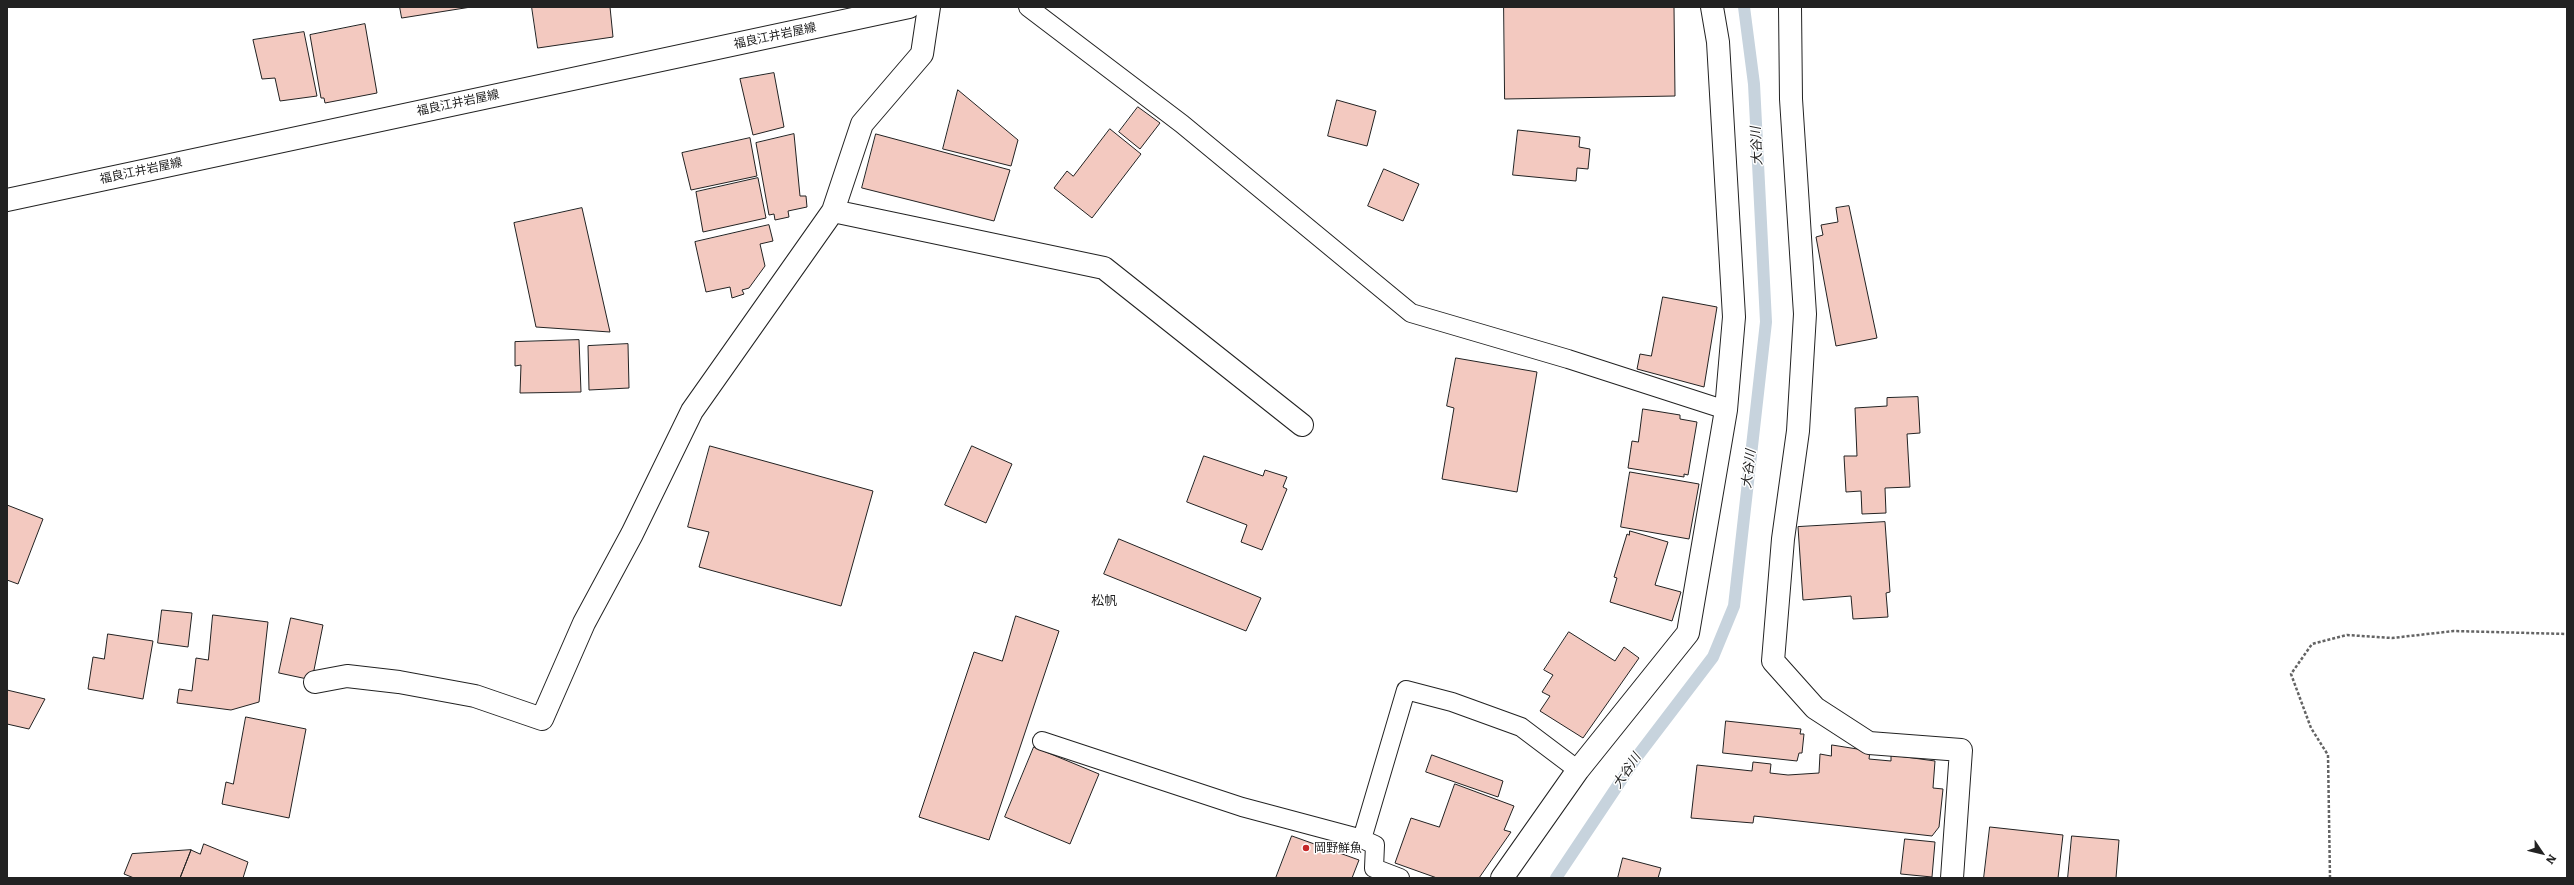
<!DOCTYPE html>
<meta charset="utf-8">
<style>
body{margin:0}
#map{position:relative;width:2574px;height:885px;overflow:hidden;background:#fff;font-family:Literata,serif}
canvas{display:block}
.frame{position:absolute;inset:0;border:8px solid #222;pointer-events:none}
.north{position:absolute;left:2522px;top:833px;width:40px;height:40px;-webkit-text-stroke:3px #fff;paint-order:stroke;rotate:125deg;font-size:11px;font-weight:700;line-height:16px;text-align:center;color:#222}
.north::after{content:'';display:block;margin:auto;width:14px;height:18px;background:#222;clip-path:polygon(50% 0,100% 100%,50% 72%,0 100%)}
</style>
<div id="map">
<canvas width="2574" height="885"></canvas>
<div class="frame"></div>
<div class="north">N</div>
</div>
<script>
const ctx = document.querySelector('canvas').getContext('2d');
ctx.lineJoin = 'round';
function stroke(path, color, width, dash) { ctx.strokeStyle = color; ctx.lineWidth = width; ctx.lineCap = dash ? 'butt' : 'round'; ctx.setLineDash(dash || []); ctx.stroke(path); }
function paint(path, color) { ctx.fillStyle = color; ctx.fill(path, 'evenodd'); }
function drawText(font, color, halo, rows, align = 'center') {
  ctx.font = font + ' Literata,"Noto Sans JP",serif'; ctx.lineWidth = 3; ctx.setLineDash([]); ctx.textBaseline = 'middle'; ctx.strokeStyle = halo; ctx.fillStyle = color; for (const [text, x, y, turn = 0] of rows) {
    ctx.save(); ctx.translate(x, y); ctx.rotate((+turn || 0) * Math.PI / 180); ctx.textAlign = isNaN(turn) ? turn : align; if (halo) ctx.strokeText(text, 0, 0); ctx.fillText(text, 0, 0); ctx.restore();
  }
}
stroke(new Path2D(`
 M1556,878l80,-120 77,-101 21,-51 32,-284 -12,-238 -10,-77`), '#c7d3dd', 12);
const building = new Path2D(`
 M400,7h71l-69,11z
 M532,7h78l3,30 -75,11z
 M1504,7h170l1,89 -170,3z
 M365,24l12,69 -52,10 -1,-5h-3l-11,-63z
 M304,32l13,64 -37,5 -5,-23 -13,1 -9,-39z
 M774,73l10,54 -31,8 -13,-56z
 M958,90l60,50 -7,26 -68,-17z
 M1337,100l39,11 -9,35 -39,-10z
 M1138,107l22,16 -20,26 -21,-17z
 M1110,129l31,25 -49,64 -38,-30 13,-17 6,5z
 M1518,130l62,7 -1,10 11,2 -2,20 -11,-1 -1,13 -63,-6z
 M794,134l6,62h6l1,11 -19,4 1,6 -14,3 -1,-6 -5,1 -13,-72z
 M876,134l134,36 -16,51 -132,-33z
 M750,138l7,38 -66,14 -9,-37z
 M1384,169l35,15 -16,37 -35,-15z
 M758,178l8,40 -63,14 -7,-40z
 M1849,206l28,132 -41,8 -20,-109 7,-2 -2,-10 17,-3 -2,-14z
 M582,208l28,124 -74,-5 -22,-104z
 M769,225l4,16 -13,3 5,22 -16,22 -7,2 2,4 -12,4 -2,-11 -24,5 -11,-50z
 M1663,297l54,10 -13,80 -67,-18 3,-15 11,2z
 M579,340l2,52 -61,1 1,-28 -6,1v-24z
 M628,344l1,44 -40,2 -1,-44z
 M1456,358l81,14 -20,120 -75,-13 12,-71 -7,-2z
 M1918,397l2,36 -13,1 3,53 -25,1 1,25 -24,1 -1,-23 -15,1 -2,-36h13l-2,-48 32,-2v-8z
 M1643,409l37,6v4l17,3 -9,53 -4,-1v3l-56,-9 4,-27 6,1z
 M710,446l163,45 -32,115 -142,-39 10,-35 -21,-5z
 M972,446l40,18 -26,59 -41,-18z
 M1204,456l59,20 2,-6 22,7 -4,10 4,2 -25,61 -21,-8 6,-17 -60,-23z
 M1630,472l69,12 -10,55 -68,-12z
 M7,505l36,14 -25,65 -11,-4z
 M1885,522l5,70 -4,1 2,24 -35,2 -2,-23 -48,4 -5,-73z
 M1630,531l38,11 -13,43 26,7 -9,29 -62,-19 7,-24 -3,-1 13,-43 2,1z
 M1119,539l142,59 -15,33 -142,-57z
 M162,610l30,3 -4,34 -30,-4z
 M213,615l55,7 -9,80 -28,8 -54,-7 2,-14 13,2 4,-33 12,2z
 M1016,616l43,15 -70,209 -70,-23 55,-165 28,9z
 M291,618l32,7 -11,55 -33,-7z
 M1569,632l46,29 9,-14 15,11 -56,80 -43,-27 10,-15 -8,-4 11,-17 -9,-5z
 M108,634l45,7 -10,58 -55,-10 5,-32 11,2z
 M7,690l38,9 -16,30 -22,-5z
 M246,717l60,12 -17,89 -67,-14 4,-22 7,2z
 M1726,721l75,8 -1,5h4l-2,19h-3l-2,8 -74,-8z
 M1832,745l38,6 -1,8 22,2v-6l44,6 -2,27 10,1 -4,38 -7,9 -178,-20 -1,7 -62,-5 6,-53 55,6 1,-9 18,2 -1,9 18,2 31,-2 1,-19 11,2z
 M1034,747l65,27 -29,70 -65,-27z
 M1432,755l71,26 -5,16 -72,-25z
 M1455,784l59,22 -10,24 7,2 -32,46h-42l-42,-15 16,-45 28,9z
 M1990,827l73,8 -5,43h-74z
 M1292,836l67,24 -7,18h-76z
 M2072,836l47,4 -3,38h-48z
 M1905,839l30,3 -3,35 -31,-3z
 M204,844l44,18 -5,16h-63l11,-28 9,4z
 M191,850l-11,28h-46l-10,-4 8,-20z
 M1623,858l38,10 -3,10h-40z`);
paint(building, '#f3c9c0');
stroke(building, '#222', 1);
const lane = new Path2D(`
 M1028,7l154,117 229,189 157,46 158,51
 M1042,741l200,66 120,32 13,6 -1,23 26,10
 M1362,839l44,-149 46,12 69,25 57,43`);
const street = new Path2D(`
 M1790,7l1,92 14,215 -7,117 -15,108 -10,122 42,47 54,35 92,7 -9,128
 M833,211l271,57 198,157
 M315,682l32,-6 52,6 76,14 67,23 42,-96 48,-89 60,-123 141,-200 29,-87 60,-70 7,-47
 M1502,878l76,-108 110,-137 38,-223 8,-93 -16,-275 -6,-35`);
const primary = new Path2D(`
 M7,200l902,-193`);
stroke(lane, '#222', 20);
stroke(street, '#222', 24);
stroke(primary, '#222', 24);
stroke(new Path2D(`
 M2330,878l-2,-123 -17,-27 -20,-54 21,-30 35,-9 45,3 62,-7 113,3`), '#646464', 2.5, [3, 2]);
stroke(lane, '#fff', 18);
stroke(street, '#fff', 22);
stroke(primary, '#fff', 22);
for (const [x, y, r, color] of [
 [1306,848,4,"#c62828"]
]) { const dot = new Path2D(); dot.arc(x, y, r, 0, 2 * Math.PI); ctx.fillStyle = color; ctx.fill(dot); stroke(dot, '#fff', 1.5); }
drawText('12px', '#222', '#fff', [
 ["福良江井岩屋線",775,36,-12],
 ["福良江井岩屋線",458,103,-12],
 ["福良江井岩屋線",141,171,-12]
]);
drawText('12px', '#222', '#fff', [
 ["岡野鮮魚",1314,848]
], 'left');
drawText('italic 13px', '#222', '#fff', [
 ["大谷川",1757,146,-93],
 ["大谷川",1749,469,-83],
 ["大谷川",1627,771,-56]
]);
drawText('13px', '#222', '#fff', [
 ["松帆",1104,601]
]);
</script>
